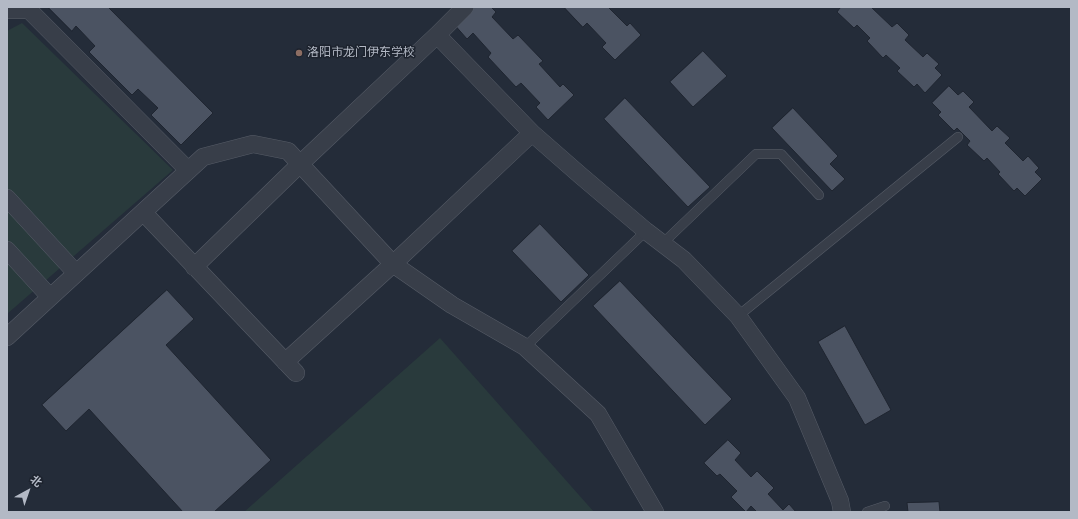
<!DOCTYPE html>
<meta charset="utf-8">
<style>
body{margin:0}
#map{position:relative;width:1078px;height:519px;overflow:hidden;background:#242c39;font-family:"Roboto Condensed","Noto Sans SC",sans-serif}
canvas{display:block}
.frame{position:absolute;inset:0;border:8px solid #b3b9c5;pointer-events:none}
.north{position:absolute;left:8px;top:471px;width:40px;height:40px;-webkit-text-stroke:3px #1d232e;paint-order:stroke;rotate:40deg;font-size:11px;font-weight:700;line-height:16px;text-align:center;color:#b3b9c5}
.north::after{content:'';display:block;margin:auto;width:14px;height:18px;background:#b3b9c5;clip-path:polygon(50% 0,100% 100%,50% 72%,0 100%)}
</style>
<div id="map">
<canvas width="1078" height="519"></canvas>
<div class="frame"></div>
<div class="north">北</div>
</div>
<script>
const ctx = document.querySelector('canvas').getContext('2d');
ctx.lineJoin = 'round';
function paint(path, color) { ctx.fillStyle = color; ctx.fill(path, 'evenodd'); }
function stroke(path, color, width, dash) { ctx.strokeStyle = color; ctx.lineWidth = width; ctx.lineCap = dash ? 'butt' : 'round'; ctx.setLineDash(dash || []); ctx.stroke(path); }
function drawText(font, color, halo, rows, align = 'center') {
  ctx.font = font + ' "Roboto Condensed","Noto Sans SC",sans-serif'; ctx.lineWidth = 3; ctx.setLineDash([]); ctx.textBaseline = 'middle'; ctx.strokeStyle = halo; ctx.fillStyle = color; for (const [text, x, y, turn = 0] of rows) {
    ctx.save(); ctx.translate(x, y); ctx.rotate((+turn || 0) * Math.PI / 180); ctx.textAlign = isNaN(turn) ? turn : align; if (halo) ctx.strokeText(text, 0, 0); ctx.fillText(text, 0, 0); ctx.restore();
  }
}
paint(new Path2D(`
 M22,23l151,147 -166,144v-283z
 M440,338l154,174h-350z`), '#293a3c');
const building = new Path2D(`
 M48,7h60l105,106 -32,32 -30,-30 7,-7 -20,-19 -6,6 -43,-43 6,-6 -19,-20 -4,5z
 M470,7h21l5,5 -4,5 21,22 5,-4 25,26 -4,3 21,23 3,-3 11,11 -26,25 -12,-13 4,-4 -19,-20 -5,4 -28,-30 3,-4 -18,-20 -6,6 -14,-16z
 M564,7h44l19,19 3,-3 11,12 -26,25 -13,-13 4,-4 -19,-20 -4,4z
 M839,7h32l21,20 5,-4 12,12 -4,5 18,17 4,-4 12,11 -4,4 7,7 -17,18 -8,-9 -3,3 -17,-16 3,-3 -14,-13 -3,3 -16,-17 3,-3 -13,-13 -3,3 -17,-16 3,-4z
 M703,51l24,25 -34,31 -23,-25z
 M949,86l9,9 5,-4 11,11 -5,5 23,24 5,-5 13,12 -5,5 18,18 5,-5 11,12 -4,4 7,7 -17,17 -8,-8 -3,3 -16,-17 2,-2 -13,-14 -3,3 -17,-16 3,-4 -13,-13 -3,3 -16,-16 3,-3 -9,-9z
 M625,98l85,89 -22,20 -84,-88z
 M793,108l45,48 -8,8 15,15 -13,12 -60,-63z
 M540,224l49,51 -28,27 -49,-51z
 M620,281l112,118 -27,26 -112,-119z
 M167,290l27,29 -28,26 105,115 -57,52h-31l-94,-103 -23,22 -24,-26z
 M845,326l46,84 -26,15 -47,-83z
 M728,440l13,13 -6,7 16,17 6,-6 17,17 -6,6 15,16 6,-6 7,8h-39l-6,-6 -5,6 -15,-15 6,-6 -17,-17 -3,2 -13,-13z
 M939,502l1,10h-32l-1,-9z`);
paint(building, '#4b5362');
stroke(building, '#1f2530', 1);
const lane = new Path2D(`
 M662,244l94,-90h25l38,41
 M738,316l220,-179
 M525,347l121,-116
 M867,512l18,-6`);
const street = new Path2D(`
 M7,10h22l159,160
 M437,35l95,98 48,42 66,56 38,29 54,56 59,82 43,103 2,11
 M7,198l69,75
 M143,212l153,161
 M7,250l43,47
 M194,267l106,-103 137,-129 28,-28
 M7,337l196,-180 50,-13 35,7 105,113 59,41 73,42 73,67 57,98
 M285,362l108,-98 139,-131`);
stroke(lane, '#565c67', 10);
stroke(street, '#565c67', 18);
stroke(lane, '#383e49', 9);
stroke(street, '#383e49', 17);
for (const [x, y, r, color] of [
 [299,53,4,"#8d6e63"]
]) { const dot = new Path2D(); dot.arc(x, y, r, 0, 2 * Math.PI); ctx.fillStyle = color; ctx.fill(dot); stroke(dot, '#1d232e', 1.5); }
drawText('12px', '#b3b9c5', '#1d232e', [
 ["洛阳市龙门伊东学校",307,53]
], 'left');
</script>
